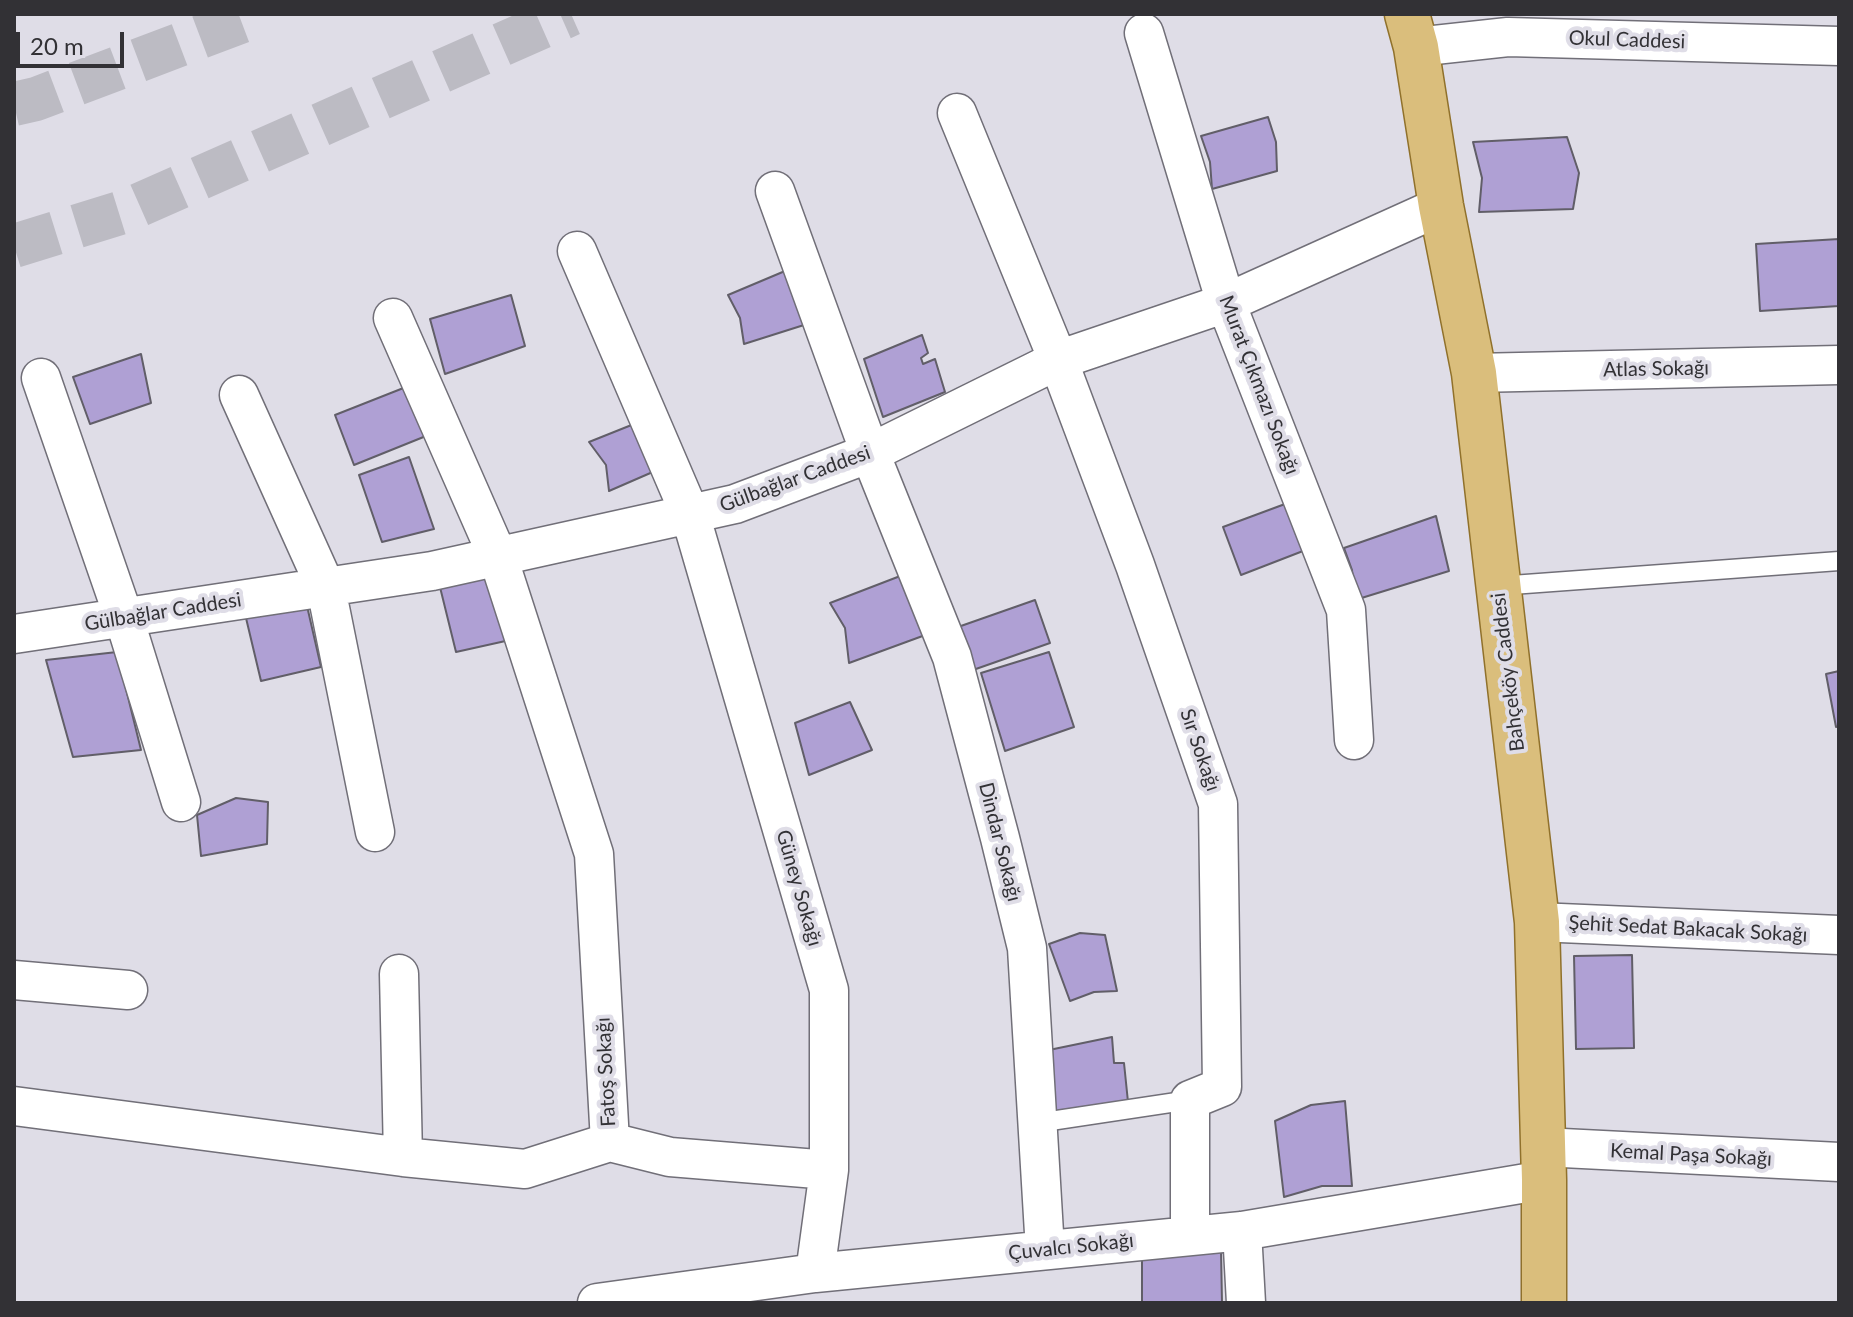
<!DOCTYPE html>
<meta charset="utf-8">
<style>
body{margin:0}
#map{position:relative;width:1853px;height:1317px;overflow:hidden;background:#dfdde7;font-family:Lato,sans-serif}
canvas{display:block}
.frame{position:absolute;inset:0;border:16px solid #323135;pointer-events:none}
.scale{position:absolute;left:16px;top:32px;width:108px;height:36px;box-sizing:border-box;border:4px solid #323135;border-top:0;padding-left:10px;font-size:24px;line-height:28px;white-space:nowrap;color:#323135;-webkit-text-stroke:6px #dfdde7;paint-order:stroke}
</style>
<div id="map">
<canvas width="1853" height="1317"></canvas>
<div class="frame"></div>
<div class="scale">20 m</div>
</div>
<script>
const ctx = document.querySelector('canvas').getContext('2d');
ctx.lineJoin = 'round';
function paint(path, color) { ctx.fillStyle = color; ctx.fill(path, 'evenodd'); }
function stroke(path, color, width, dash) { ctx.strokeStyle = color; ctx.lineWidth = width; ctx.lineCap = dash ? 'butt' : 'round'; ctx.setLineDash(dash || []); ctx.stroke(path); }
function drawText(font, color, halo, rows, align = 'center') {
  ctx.font = font + ' Lato,sans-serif'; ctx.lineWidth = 8; ctx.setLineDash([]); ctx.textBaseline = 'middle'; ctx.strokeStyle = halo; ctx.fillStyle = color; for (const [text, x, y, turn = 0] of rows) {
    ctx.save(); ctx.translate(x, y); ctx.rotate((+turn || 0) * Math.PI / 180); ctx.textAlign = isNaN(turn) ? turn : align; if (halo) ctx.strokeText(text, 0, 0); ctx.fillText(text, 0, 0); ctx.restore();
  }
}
const building = new Path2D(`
 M1268,117l8,25 1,29 -65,18 -2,-27 -9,-26z
 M1567,137l12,36 -6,36 -94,3 3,-34 -9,-36z
 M1839,239v67l-79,5 -4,-67z
 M785,271l19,54 -60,19 -4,-26 -12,-23z
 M511,295l14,51 -80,28 -15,-55z
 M922,335l6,18 -7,5 2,6 12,-5 10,33 -62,25 -19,-58z
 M141,354l10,49 -61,21 -17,-47z
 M406,387l20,49 -72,29 -19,-50z
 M639,422l16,49 -46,20 -3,-26 -17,-23z
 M409,457l25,72 -52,13 -23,-67z
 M1285,504l18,47 -62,24 -18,-48z
 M1436,516l13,55 -94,29 -3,-30 -8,-22z
 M492,566l18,74 -54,12 -18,-73z
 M908,573l20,61 -79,29 -4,-35 -15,-25z
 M1035,600l15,43 -77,27 -15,-43z
 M307,606l14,61 -60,14 -15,-63z
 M117,652l24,98 -68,7 -27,-97z
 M1049,652l25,75 -69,24 -24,-78z
 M1839,671v55l-3,1 -10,-53z
 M850,702l22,48 -63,25 -14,-52z
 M236,798l32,4 -1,42 -66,12 -4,-41z
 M1080,933l25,2 12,56 -23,1 -24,9 -21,-57z
 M1632,955l2,93 -58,1 -2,-93z
 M1112,1037l2,26h10l4,39 -77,10 -2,-62z
 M1345,1101l7,85h-30l-38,11 -9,-76 36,-16z
 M1221,1250l1,53h-80v-47z`);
paint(building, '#afa0d4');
stroke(building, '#615e68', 2);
stroke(new Path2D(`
 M14,104l22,-5 225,-85
 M14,246l109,-34 448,-198`), '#bcbbc3', 44, [44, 22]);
const service = new Path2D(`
 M1498,586l341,-25
 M1037,1123l153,-23`);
const minor = new Path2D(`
 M1144,33l82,270 120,307 8,130
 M1416,47l92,-10 331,9
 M957,113l101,247 77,205 83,239 4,283 -32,13v136
 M775,191l95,262 82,204 48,181 27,110 18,302
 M577,251l113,263 139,476v180l-14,103
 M1474,373l365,-8
 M41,378l83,240 57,184
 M239,395l87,193 49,244
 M14,634l418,-63 303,-67 135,-51 188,-93 168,-57 215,-97
 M1537,922l302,13
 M399,974l4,183
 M14,980l114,10
 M14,1106l389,51 122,12 85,-27 -16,-288 -96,-297 -105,-239
 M610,1142l60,15 159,13
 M1543,1147l296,15
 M1242,1231l4,72
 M597,1303l218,-30 427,-42 302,-51`);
const primary = new Path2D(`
 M1407,14l9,33 25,159 33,167 63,549 7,258v123`);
stroke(service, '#716f78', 21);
stroke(minor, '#716f78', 41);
stroke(primary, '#90712b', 47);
stroke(service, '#fff', 18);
stroke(minor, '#fff', 38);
stroke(primary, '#dabe7c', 44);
drawText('20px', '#323135', '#dfdde7', [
 ["Okul Caddesi",1627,40,2],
 ["Atlas Sokağı",1656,369,-1],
 ["Murat Çıkmazı Sokağı",1259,385,69],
 ["Gülbağlar Caddesi",795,479,-20],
 ["Gülbağlar Caddesi",163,612,-9],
 ["Bahçeköy Caddesi",1508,672,-97],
 ["Sır Sokağı",1200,750,71],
 ["Dindar Sokağı",1000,842,76],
 ["Güney Sokağı",799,888,74],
 ["Şehit Sedat Bakacak Sokağı",1688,929,3],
 ["Fatoş Sokağı",606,1072,-93],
 ["Kemal Paşa Sokağı",1691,1155,3],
 ["Çuvalcı Sokağı",1071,1247,-6]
]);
</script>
